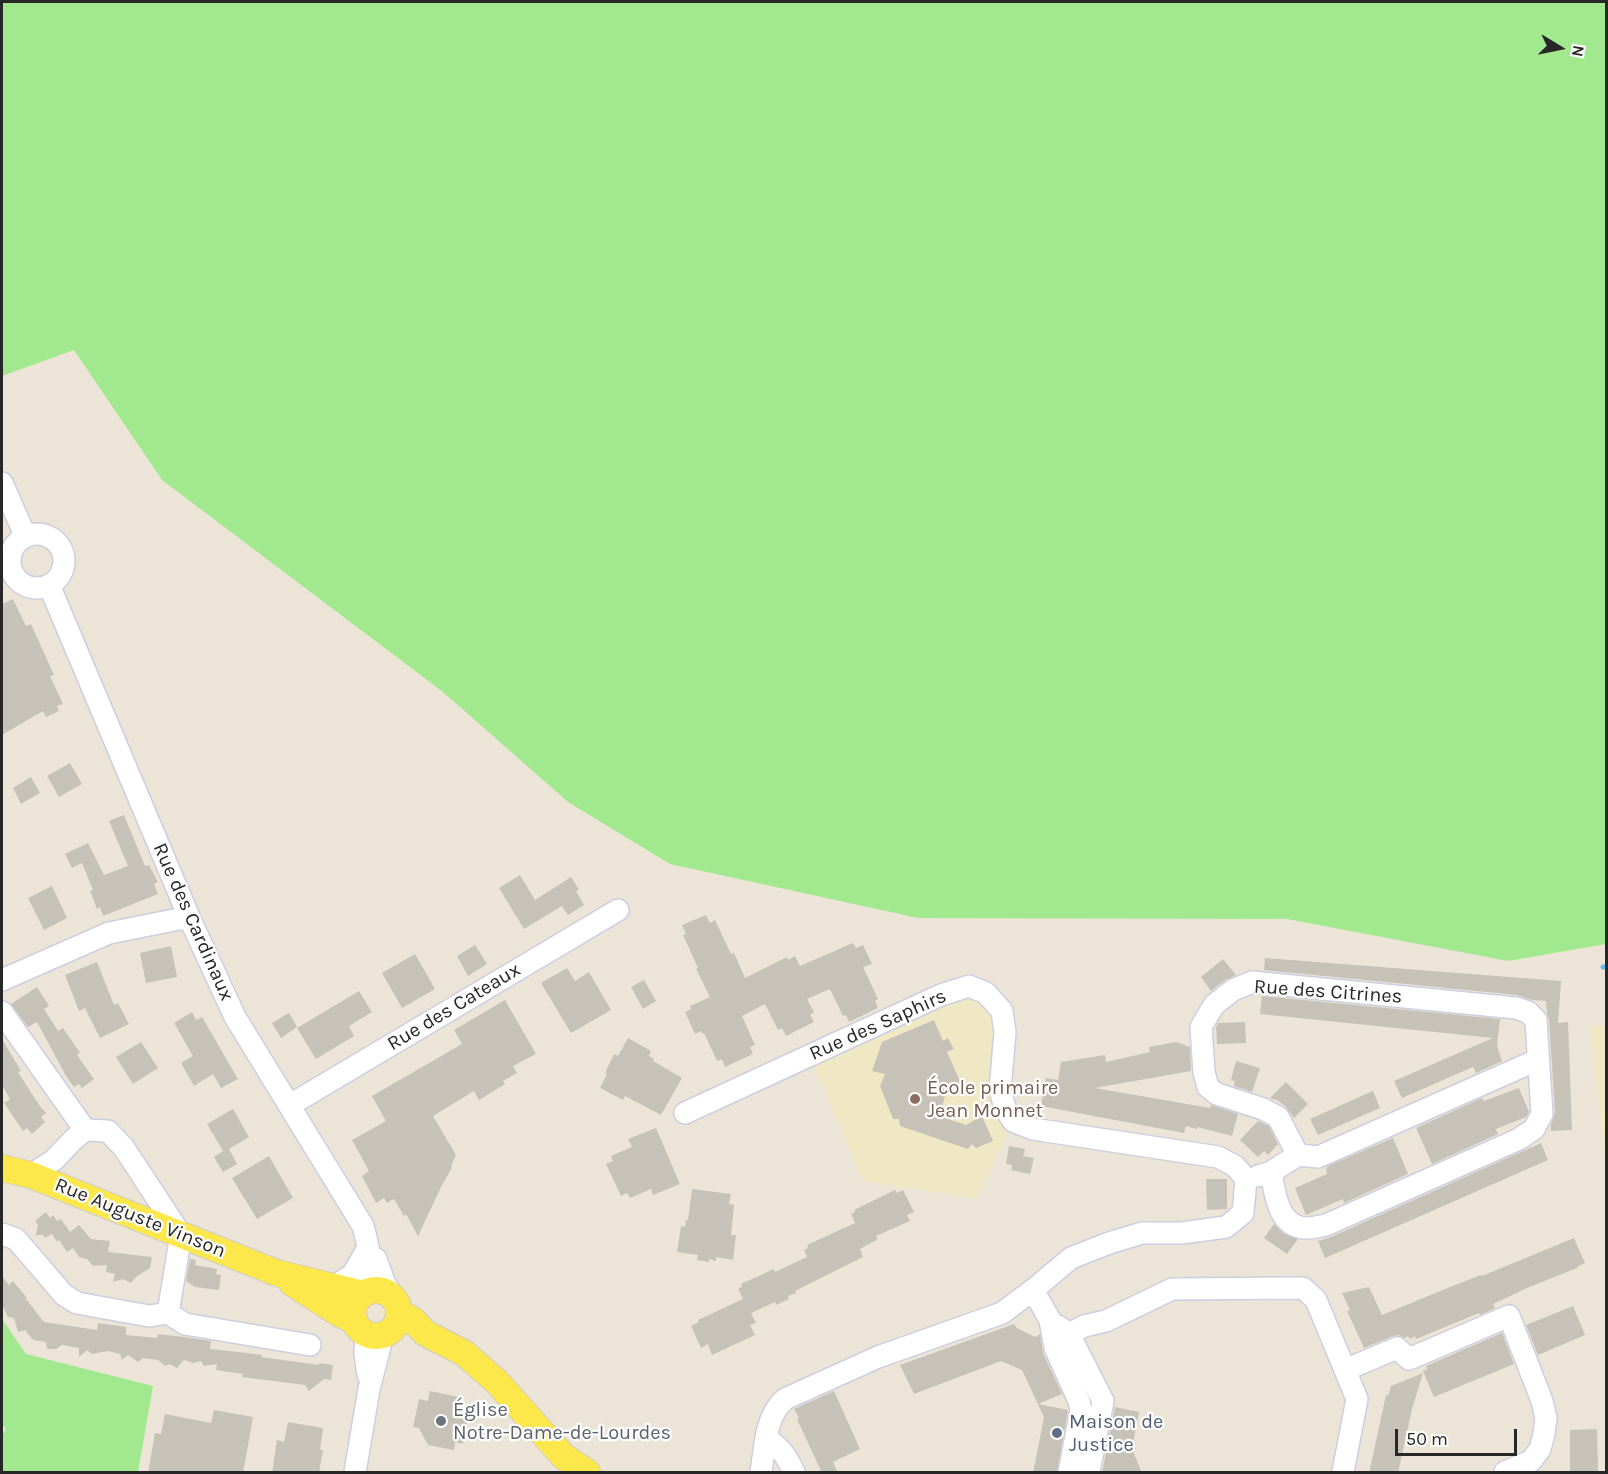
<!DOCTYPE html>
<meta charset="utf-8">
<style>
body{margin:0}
#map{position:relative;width:1608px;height:1474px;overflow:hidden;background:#ece5d7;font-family:Karla,sans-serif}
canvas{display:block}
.frame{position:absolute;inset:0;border:3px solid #272727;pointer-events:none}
.north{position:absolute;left:1530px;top:18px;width:60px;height:60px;-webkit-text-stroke:4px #fff;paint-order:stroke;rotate:100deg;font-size:16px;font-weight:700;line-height:24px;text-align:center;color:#272727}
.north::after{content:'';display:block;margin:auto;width:21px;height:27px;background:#272727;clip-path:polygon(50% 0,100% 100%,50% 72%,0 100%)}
.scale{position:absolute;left:1395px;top:1429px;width:122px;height:27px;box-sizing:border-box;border:3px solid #272727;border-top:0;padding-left:8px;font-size:18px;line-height:21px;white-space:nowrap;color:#272727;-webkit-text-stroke:4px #fff;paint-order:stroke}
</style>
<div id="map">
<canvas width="1608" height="1474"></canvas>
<div class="frame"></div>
<div class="north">N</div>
<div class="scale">50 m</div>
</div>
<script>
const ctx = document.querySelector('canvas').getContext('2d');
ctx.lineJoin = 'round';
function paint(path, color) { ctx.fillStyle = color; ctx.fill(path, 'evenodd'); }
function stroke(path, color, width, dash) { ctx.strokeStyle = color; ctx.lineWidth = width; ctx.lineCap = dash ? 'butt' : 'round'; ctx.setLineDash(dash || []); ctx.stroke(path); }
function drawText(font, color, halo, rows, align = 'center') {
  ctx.font = font + ' Karla,sans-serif'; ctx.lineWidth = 4.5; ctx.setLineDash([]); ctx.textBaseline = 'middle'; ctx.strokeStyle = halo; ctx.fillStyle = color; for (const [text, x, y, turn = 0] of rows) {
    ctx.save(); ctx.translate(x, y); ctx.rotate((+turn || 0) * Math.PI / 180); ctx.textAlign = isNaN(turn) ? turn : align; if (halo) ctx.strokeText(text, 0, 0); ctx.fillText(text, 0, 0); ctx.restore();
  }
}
paint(new Path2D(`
 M969,986l33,25 11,110 -36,78 -114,-18 -54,-126z
 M1590,1026h16v141z`), '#f0e7c4');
paint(new Path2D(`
 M2,2h1604v942l-98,17 -221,-42 -369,-1 -248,-54 -102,-62 -125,-110 -281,-212 -88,-130 -72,26z
 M2,1319l24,35 127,32 -15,86h-136v-37l4,-6 -4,-5z`), '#a2e88e');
stroke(new Path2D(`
 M1603,967h3`), '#5fbef9', 5);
paint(new Path2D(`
 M13,599l13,27 5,-2 23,51 -4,1 13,28 -6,2 2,5 -13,6 -3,-6 -41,24v-131z
 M70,763l12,21 -23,13 -12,-21z
 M31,777l9,16 -19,11 -8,-16z
 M124,815l21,51 4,-1 9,17 -4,2 4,10 -55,22 -3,-9 -3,2 -7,-18 3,-1 -11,-27 -10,5 -7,-14 23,-11 16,32 24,-9 -19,-45z
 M520,875l15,25 36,-23 8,13 -3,1 8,14 -16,10 -6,-9 -38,23 -25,-41z
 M52,886l15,32 -23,12 -16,-32z
 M706,915l4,8 5,-3 16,34 3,-1 11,25 42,-21 1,3 7,-4 5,10 53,-23 3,5 7,-3 9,19 -9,3 15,32 -3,2 3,7 -29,14 -3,-7 -3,1 -13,-27 -23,10 7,13 -4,3 4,7 -28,14 -4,-8 -4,2 -13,-26 -23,12 13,29 -5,2 3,7 -28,13 -3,-8 -5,2 -13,-28 -2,1 -1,-3 -6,3 -10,-22 6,-3 -1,-3 20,-9 -14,-28 2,-1 -15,-33 3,-1 -4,-9z
 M475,945l12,19 -19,12 -11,-20z
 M171,946l6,31 -31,6 -6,-30z
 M415,954l20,35 -33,19 -20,-35z
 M1265,958l296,23 -3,42 10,-1 4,108 -21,1v-7l4,-11 -6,-94 -2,-5 -1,-13 -14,-1 -15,-5 -253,-25z
 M1223,959l13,16 -11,5 -14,11 -10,-14z
 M97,962l17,43 4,-2 11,21 -29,14 -15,-30 -6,3 -14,-36z
 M567,968l8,13 14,-9 22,38 -40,23 -30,-50z
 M644,980l12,21 -13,8 -12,-22z
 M37,987l12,19 -5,3 14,22 5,-3 17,25 -3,2 17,24 -12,9 -3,-4 -5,3 -8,-11 -29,-54 -9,5 -17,-23z
 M359,991l13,21 -23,14 5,10 -38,23 -19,-31z
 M1262,996l238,23 -3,27 5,15 -26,12 -3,-6 -71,31 -8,-17 99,-43 -233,-24z
 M505,1000l31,54 -23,12 4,7 -14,8 2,3 -26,16 -5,-9 -41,25 23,39 -5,11 1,2 -10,17 -24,51 -12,-22 -2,2 -10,-17 -7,4 -3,-5 -8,5 -14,-27 7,-5 -17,-31 34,-19 -14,-25 90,-52 -8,-14z
 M192,1012l4,8 6,-3 36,62 -17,9 -8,-14 -19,12 -13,-23 12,-7 -19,-33z
 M289,1013l8,14 -16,11 -9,-15z
 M934,1020l9,21 5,-3 6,11 -7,3 14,31 -14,7 -8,26 27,9 16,-9 11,25 -17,7 -4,-4 -4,5 -68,-23 -1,-7h-6l-13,-33 5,-12 -13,-3 10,-29z
 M1245,1022l1,21 -29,1 -1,-17 2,-4z
 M628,1038l23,13 -2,5 5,3 -1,2 29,17 -21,37 -36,-19 -2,4 -23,-12 7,-14 -2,-1 9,-19 4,2z
 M2,1039l19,32 -3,1 21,33 7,8 -5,4 4,5 -13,12 -5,-6 -4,3 -19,-28 6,-4 -8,-14z
 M141,1042l17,26 -25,16 -17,-27z
 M1176,1042l14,5 1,24 -96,17 115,20 1,-3 27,9 -6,22 -35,-9v2l-11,-3 -2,7 -143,-27 5,-28 12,2 3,-18 44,-7 1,7 44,-10 -1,-5z
 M1236,1061l24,7 -8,24 -18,-6 1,-5 -4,-1z
 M1286,1082l22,22 -14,14 -9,-12 -8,-6 -7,-2z
 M1519,1088l10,24 -3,5 -30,12 2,5 -66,30 -16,-36 66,-30 2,3z
 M1373,1091l7,17 -62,27 -8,-16z
 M233,1109l16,28 -20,12 8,15 -14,8 -9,-15 9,-6 -16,-27z
 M1258,1121l11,5 9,18 -10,11 -4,-4 -6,6 -18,-17z
 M656,1128l24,56 -27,11 -2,-6 -21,9 -3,-5 -6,3 -15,-32 7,-3 -2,-5 21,-9 -4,-8z
 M1393,1138l15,36 -64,29 -1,-4 -37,16 -11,-27 32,-14 -1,-5 2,-3z
 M1541,1143l7,17 -223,98 -7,-17 13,-4z
 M1009,1146l16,3 -2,7 11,2 -4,16 -19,-4 1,-5 -6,-1z
 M269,1156l24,42 -36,21 -25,-41z
 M1206,1179h21v30l-20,1z
 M692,1189l39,5 -2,10 5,1 -3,30h5l-3,25 -17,-3v4l-7,-2v3l-12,-2 1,-5 -21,-3 4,-26 4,1 1,-7h2z
 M895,1190l2,3 6,-3 11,22 -7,3 3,6 -34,15 2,3 -18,10 3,8 -68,34 1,2 -8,3 1,3 -13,6 -1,-3 -24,11 5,10 -6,2 5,10 -43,20 -4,-11 -7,4 -10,-22 8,-4 -1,-2 45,-21 -5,-10 4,-2 -1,-3 33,-15 1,3 32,-15 -3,-7 4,-2 -1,-3 48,-22 -4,-9 4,-2 -1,-2z
 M46,1212l4,6 3,-3 4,6 4,-2 9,13 9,-7 12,14 19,2 -2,11 44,5 -2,11 -14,9 -5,6 -8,-4 -10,3 2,-8 -9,-2 1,-7 -14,1 -6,-7 -8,-2 -6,-9 -6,4 -8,-12 -2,2 -5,-8 -7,4 -2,-3h-7l2,-10 -3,-4z
 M1274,1224l9,9 15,6 -11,15 -23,-16z
 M1574,1238l11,25 -8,4v1l-50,20 -34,16 2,4 -15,7 -1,-2 -63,26 -1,-3 -5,3 -2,-3 -3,2 -6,-3 -6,1 -29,12 -17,-37 3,-1 -8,-17 27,-6 13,28 73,-30 26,-10 1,1z
 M190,1259l6,1 -1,5 22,4 -1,5 5,1 -2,15 -24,-3 -9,-6z
 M2,1276l7,9 4,-4 14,17 -1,1 18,23 53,8 1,-7 28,4v8l31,3 1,-4 26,3 27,4 -1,8 37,4 15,2 -1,2 58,8v-2l14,2 -2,15 -7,-1 -15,12 -4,-6 -63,-8 1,-3 -27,-4 1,-6 -13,2 -3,-5 -8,2 -9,-3 -7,8 -7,-4 -5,2 -7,-6 -15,-2 -5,4 -10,-7 -6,5 -2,-6 -12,-3 -16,3 -5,-4 -8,7v-9l-17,-3 -6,4h-9l-1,-7 -13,-2 -8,-10 -7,2 -4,-14 -6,-1 -6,-12z
 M1573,1306l12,29 -47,20 -12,-30z
 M1014,1324l3,4 18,9 5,-3 3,19 19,41 -24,10 30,6 -11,63h-24l11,-56 -22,-47 -21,-9 -87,33 -14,-29z
 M1502,1333l12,31 -80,33 -11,-26 4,-2 -1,-3z
 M1423,1373l-11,36 -14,64h-29l17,-78 2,1 3,-10z
 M430,1391l29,6 -1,4 7,13h4l-6,30 -8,-2 -1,8 -26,-5 -9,-17 -6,-1 6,-28 9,2z
 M834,1391l26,58 -27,13 5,11h-16l-25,-54 2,-1 -5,-9z
 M1115,1407l24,5 -7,37 10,24h-40z
 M214,1410l39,7 -10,56h-95l7,-40 6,1 4,-20 46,9z
 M288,1422l35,6 -3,22h3l-4,23h-47l5,-33 7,2z
 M1597,1429l1,44h-28v-43z`), '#c6c2b7');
const minor = new Path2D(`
 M2,483l23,52
 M10 561a27 27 0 1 1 54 0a27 27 0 1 1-54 0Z
 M49,585l140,332 46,100 128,209c6,22 10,42 7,65
 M2,980l107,-47 80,-16
 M2,1012l83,118
 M290,1105l328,-195
 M685,1113l256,-118 28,-9 17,7 16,18 3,21 -5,58 5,18 8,13 20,8 185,28 17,9 11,13 -3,34 -17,14 -44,6h-40l-33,10 -38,15 -38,32 -31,23 -124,44 -93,42c-20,17 -20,49 -24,73
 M1271,1172c4,22 7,56 36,56 6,0 13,-2 19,-3l193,-86 15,-10 8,-15 -6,-94 -8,-8 -12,-4 -264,-26 -19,8 -19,15 -13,22 3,45 4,15 9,7 46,15 15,8 20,38
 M31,1175l23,-15 19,-20 12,-10 23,1 16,17 57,87 -13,78
 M1258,1176l13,-4 27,-17 20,2 219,-97
 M2,1234l14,5 48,56 13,8 72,13 19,-3 17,11 125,21
 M376,1259l9,25 7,11
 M334,1287l19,-13 15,-26
 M1033,1290l17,30 5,28 24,53 2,9 -12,62
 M1058,1326l11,8 34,67 -14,71
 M366,1333l-1,20 3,22
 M1069,1334l15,-8 22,-5 66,-32 131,-1 13,12 41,99 -14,73
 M1345,1370l52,-22 12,11 100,-43 33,85 4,17 -2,16 -4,15 -9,12 -26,11
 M767,1439c15,10 19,17 27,33
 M355,1472l14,-83 14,-54`);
const major = new Path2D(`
 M2,1168l29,7 246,98 86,21
 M292,1283l48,31 15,7
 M353 1313a23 23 0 1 1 46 0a23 23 0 1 1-46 0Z
 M399,1312l15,9 11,12 39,20 33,29 67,75 23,15`);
stroke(minor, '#cccee2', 24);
stroke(major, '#cbcbcb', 28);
stroke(minor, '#fff', 21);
stroke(major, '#fde84b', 26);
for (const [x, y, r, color] of [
 [915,1099,6,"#8d6e63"],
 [441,1421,6,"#6b7280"],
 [1057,1433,6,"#5c6f8a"]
]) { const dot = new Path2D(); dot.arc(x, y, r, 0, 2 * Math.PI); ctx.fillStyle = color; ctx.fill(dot); stroke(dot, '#fff', 2); }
drawText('20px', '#272727', '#fff', [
 ["Rue des Cardinaux",193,922,66],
 ["Rue des Citrines",1328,992,4],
 ["Rue des Cateaux",454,1007,-31],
 ["Rue des Saphirs",878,1025,-24],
 ["Rue Auguste Vinson",140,1218,22]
]);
drawText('20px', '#785e54', '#fff', [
 ["École primaire",927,1088],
 ["Jean Monnet",927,1111]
], 'left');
drawText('20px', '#5b616d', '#fff', [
 ["Église",453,1410],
 ["Notre-Dame-de-Lourdes",453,1433]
], 'left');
drawText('20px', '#4e5e75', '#fff', [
 ["Maison de",1069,1422],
 ["Justice",1069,1445]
], 'left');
</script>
